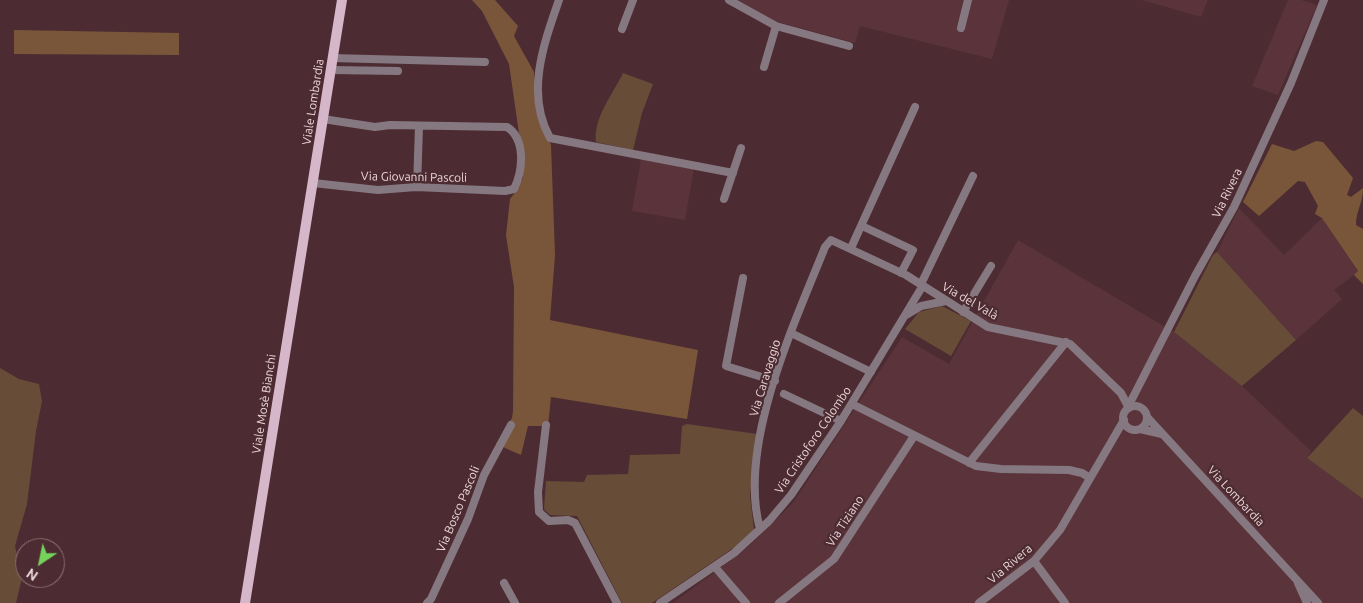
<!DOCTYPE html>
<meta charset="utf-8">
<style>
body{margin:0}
#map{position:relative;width:1363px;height:603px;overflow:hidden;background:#4c2c32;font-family:Ubuntu,sans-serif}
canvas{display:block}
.north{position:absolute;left:15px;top:538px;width:50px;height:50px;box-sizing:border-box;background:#4c2c32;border:1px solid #8c7075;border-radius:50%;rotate:214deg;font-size:14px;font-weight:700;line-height:20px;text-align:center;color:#ebd6d9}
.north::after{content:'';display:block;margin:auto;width:18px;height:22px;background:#75d25b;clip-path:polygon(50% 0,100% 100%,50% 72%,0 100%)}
</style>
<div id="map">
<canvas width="1363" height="603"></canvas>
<div class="north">N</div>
</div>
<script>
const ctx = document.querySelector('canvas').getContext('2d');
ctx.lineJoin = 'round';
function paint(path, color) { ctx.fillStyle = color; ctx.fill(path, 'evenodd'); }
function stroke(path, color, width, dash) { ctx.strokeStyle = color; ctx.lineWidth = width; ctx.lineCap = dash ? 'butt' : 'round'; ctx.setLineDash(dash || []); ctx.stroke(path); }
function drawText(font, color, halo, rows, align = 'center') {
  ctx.font = font + ' Ubuntu,sans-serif'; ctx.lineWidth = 4.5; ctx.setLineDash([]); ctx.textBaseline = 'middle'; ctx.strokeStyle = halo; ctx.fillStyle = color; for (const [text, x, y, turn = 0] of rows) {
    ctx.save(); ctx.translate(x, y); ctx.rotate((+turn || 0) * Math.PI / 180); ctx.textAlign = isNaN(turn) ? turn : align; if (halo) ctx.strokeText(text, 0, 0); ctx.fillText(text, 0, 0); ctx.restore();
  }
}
paint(new Path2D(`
 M738,0h271l-17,59 -132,-33 -5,17 -80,-22z
 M1142,0h66l-7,17z
 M1288,0h13l16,5 -39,90 -26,-9z
 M641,159l53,10 -9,51 -53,-9z
 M1239,208l45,47 38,-37 36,54 -24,18 8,9 -46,41 -79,-88z
 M1018,240l156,92 68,54 69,65 -4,7 56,41v104h-690l75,-56 45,-44 109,-166 47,27z`), '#5b333b');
paint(new Path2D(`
 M623,73l30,11 -11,29 -9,37 -37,-8c-3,-24 17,-48 27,-69z
 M1217,252l79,88 -54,46 -68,-54 39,-77z
 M942,306l29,15 -20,35 -46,-27 14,-17z
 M0,368l19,11 20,5 3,17 -6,30 -9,73 -12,42 7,32 -6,25h-16z
 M1353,408l10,8v83l-56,-41z
 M687,424l70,10 -7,62 4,34 -9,10 -93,63h-30l-45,-87 -27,-1 -6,-6 2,-28 38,1 3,-7 41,-1 2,-19 50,-1 2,-28z`), '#674d38');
paint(new Path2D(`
 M472,0h23l23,26 -4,10 20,36 2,30 15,43 4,110 -5,65 148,30 -11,69 -136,-22 -3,29h-20l-7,29 -25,-11 16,-26 1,-7 1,-124 -8,-52 4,-36 9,-12 4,-9 -1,-24 -13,-90 -27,-53z
 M14,30l165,3v22l-165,-1z
 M1316,141l7,1 30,36 -6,17 4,2 12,-9c0,16 -7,22 -7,37l7,4v55l-9,-9 4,-4 -36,-53 -7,-4 3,-8 -13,-24 -7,-1 -39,35 -16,-14 29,-58 22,7z`), '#795639');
stroke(new Path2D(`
 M559,0c-15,43 -34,94 -9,138l183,35
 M729,0l47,26 73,20
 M961,28l7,-28
 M622,29l11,-29
 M332,58l153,4
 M764,67l12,-41
 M331,70l67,1
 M313,183l65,7 38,-3 89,4 9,-2c9,-18 12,-50 -7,-62l-117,-2 -15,2 -52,-8
 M417,187l2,-61
 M724,199l17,-51
 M862,226l51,24 -12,23
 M851,248l64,-141
 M743,278l-17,88 49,15
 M963,312l28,-46
 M906,315l15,-9 25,-5
 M791,333l80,39
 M784,394l57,27
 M852,404l124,62 25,3 68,1 13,3 8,5
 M1123 418a12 12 0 1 1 24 0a12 12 0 1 1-24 0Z
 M1130,407l1,-6 64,-125 39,-69 57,-124 33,-83
 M1147,417l171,186
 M546,425l-8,67 1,20 10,9 19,-1 7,3 42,80
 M1140,429l22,5
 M969,463l97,-121
 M760,529c-23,-84 34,-204 65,-282l6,-7 75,35 82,52 82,17 51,49 8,15
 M1034,561l31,42
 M715,567l31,36
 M504,583l11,20
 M1298,583l9,20
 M427,603l4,-4 37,-80 16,-44 27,-50
 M660,603l74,-50 35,-32 22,-26 50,-74 81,-134v-5l51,-106
 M779,603l55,-44 80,-123
 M979,603l55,-42 26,-31 64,-110`), '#867880', 8);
stroke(new Path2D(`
 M245,603l97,-603`), '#d5b7c9', 10);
drawText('12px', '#ebd6d9', '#4c2c32', [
 ["Viale Lombardia",313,102,-81],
 ["Via Giovanni Pascoli",414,177,1],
 ["Via Rivera",1227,193,-64],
 ["Via del Valà",970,301,30],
 ["Via Caravaggio",765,378,-73],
 ["Viale Mosè Bianchi",264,404,-81],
 ["Via Cristoforo Colombo",813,440,-56],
 ["Via Lombardia",1236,496,47],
 ["Via Bosco Pascoli",458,509,-67],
 ["Via Tiziano",845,521,-57],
 ["Via Rivera",1010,564,-40]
]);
</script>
